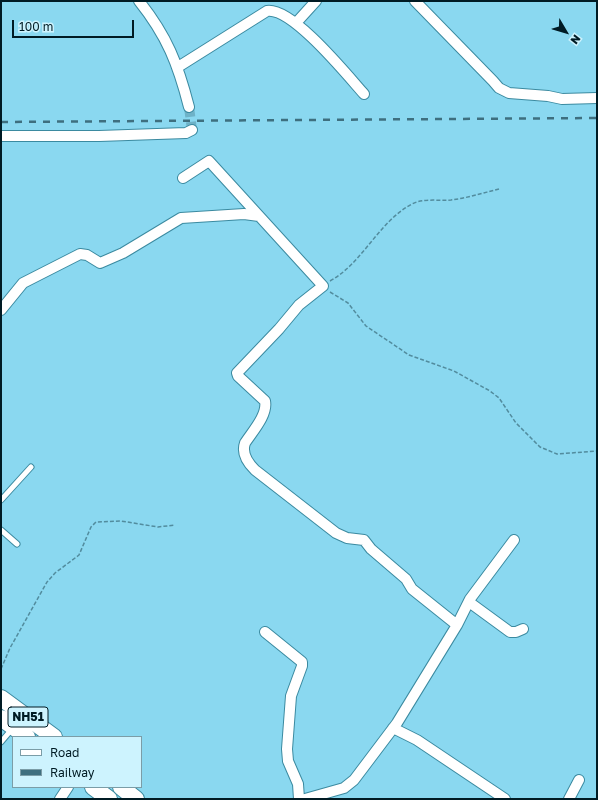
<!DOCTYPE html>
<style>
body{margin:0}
#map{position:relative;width:598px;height:800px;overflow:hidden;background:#8ad8f0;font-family:"Golos Text",sans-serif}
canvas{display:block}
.frame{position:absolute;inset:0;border:2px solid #001b24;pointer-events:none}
.legend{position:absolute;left:12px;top:736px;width:130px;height:52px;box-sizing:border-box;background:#cdf3fe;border:1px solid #7b9da7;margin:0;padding:5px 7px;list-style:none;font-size:12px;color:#001b24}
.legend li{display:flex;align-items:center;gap:8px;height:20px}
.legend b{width:20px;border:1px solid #7b9da7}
.north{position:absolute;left:546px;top:12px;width:40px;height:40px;-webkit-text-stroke:3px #cdf3fe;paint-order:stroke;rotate:128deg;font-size:11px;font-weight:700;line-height:16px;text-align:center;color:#001b24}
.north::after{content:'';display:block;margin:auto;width:14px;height:18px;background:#001b24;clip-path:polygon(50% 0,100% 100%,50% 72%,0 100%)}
.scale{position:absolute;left:12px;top:20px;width:122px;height:18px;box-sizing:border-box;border:2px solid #001b24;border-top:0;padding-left:5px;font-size:12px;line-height:14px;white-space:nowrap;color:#001b24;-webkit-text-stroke:3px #cdf3fe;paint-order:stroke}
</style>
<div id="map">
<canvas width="598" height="800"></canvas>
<div class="frame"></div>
<ul class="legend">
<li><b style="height:5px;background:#fff"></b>Road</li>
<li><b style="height:5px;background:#3e6f7f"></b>Railway</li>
</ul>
<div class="north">N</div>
<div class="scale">100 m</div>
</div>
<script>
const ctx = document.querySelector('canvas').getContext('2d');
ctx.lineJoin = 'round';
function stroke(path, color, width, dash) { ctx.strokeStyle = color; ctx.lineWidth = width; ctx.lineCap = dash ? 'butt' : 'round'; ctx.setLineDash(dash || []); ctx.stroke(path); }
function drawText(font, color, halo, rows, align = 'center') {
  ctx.font = font + ' "Golos Text",sans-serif'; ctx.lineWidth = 3; ctx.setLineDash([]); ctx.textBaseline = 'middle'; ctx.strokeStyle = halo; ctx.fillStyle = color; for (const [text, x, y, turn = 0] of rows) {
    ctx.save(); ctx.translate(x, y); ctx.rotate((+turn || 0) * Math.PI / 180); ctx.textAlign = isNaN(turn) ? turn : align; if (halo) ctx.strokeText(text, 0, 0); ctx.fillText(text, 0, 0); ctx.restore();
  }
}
stroke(new Path2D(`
 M189,107l3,23`), '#6eb2c7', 10, [10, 5]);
const service = new Path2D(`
 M1,500l30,-33
 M1,530l16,14
 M1,742l11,-13`);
const minor = new Path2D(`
 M139,1c28,35 39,63 50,106
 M415,1l78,80 6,7 10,5 39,3 14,3 35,-1
 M296,23l20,-22
 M178,67l89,-56c25,-4 80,64 97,83
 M1,136h98l87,-3 6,-3
 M183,178l26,-17 114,125 -24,19 -20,24 -42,44 1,3 27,25c3,14 -13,31 -20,42 -4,11 3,20 10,27l81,63 11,5 17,2 7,9 35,30 6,10 45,36
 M1,310l22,-27 57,-29 7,1 13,8 23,-10 58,-35 63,-4 15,2
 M469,602l41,30h6l7,-3
 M265,632l37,30v4l-11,30 -4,53 1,12 10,23 1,15
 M393,728l24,12 88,59
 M60,799l8,-12
 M305,799l39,-11 10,-8 43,-57 60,-98 13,-26 44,-59
 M569,799l10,-19`);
const trunk = new Path2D(`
 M1,698l53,39
 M1,718l26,19
 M93,787l16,12
 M121,787l15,12`);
stroke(service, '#3b8aa0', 7);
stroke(minor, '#3b8aa0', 12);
stroke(trunk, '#3b8aa0', 18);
stroke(new Path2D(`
 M330,281c33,-18 48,-59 82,-77 11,-6 26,-3 39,-4 16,-2 32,-7 48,-11
 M330,292l18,11 18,23 43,29 45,16 36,20 9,7 17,25 24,24 17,7 40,-3
 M1,669l9,-21 37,-66 8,-9 24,-18 12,-28 5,-5 25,-1 37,6 17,-2`), '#528c9e', 1.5, [4, 2]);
stroke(service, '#fff', 5);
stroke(minor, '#fff', 10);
stroke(trunk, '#fff', 16);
stroke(new Path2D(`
 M1,122l596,-4`), '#3e6f7f', 2.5, [7, 7]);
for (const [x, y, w] of [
 [28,717,40]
]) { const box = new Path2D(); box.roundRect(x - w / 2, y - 10, w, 20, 3); ctx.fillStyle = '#cdf3fe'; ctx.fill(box); stroke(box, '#001b24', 1); }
drawText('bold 12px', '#001b24', null, [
 ["NH51",28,717]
]);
</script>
